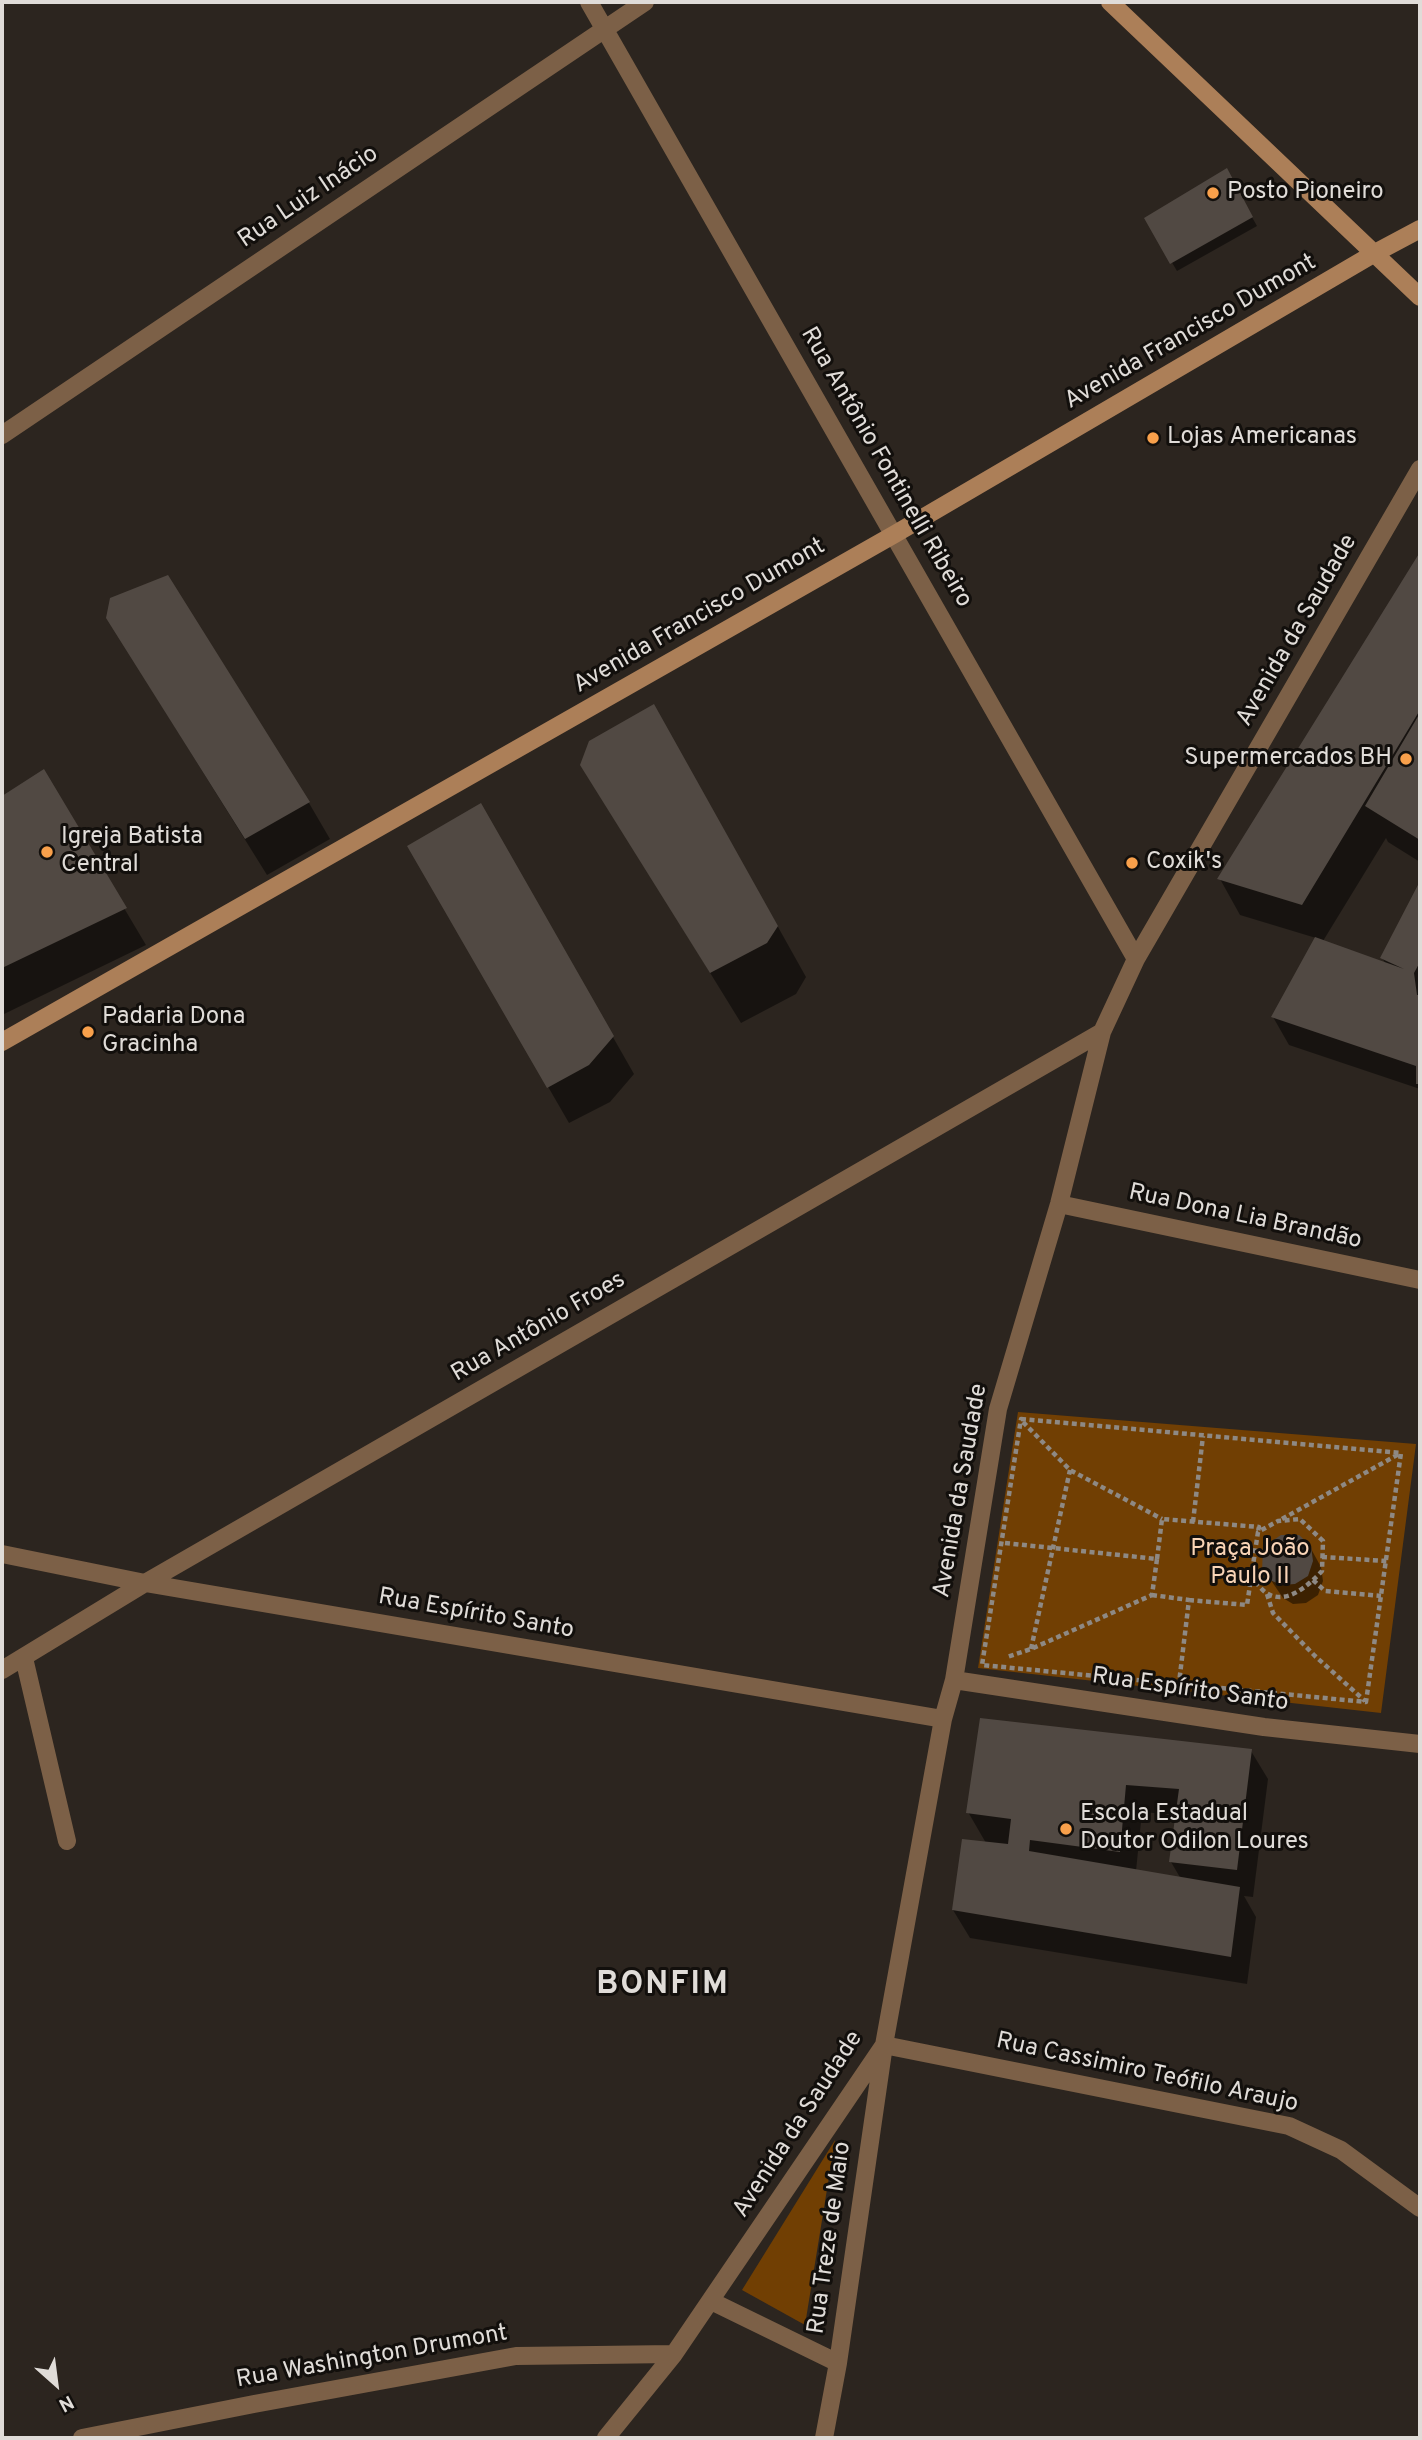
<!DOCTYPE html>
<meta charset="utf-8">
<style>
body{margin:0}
#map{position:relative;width:1422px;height:2440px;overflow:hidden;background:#2c251f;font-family:Overpass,sans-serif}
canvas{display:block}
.frame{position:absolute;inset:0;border:4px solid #e0dcd8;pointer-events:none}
.north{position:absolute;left:21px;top:2349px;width:70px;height:70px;-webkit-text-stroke:5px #120f0c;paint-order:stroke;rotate:152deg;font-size:19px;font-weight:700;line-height:28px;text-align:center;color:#e0dcd8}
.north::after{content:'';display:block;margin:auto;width:24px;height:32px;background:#e0dcd8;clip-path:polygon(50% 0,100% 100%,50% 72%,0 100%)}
</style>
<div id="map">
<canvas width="1422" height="2440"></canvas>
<div class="frame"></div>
<div class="north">N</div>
</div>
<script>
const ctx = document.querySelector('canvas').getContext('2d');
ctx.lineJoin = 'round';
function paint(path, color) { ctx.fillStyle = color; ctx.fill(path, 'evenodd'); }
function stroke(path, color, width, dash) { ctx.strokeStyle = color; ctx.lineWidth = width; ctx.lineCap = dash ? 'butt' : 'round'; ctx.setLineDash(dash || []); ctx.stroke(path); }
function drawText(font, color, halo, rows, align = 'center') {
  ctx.font = font + ' Overpass,sans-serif'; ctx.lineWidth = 6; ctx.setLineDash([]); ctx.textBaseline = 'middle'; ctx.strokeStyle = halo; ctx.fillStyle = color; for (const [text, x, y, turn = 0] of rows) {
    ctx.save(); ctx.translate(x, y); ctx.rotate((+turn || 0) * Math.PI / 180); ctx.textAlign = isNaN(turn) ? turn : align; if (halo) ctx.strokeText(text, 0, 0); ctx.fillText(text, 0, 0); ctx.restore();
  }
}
paint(new Path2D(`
 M1018,1412l398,32 -35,269 -403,-45z
 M835,2140l-30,185 -63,-35z`), '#713f03');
paint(new Path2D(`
 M1226,171l31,55 -80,45 -31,-52z
 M1420,556v306l-32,-20 -2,-4 -63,103 63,23 -4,-6 38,-73v204l-131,-44 -16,-28 43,-79 -76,-23 -20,-36z
 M130,655l179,148 21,36 -63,36z
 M683,757l123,220 -10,17 -55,29 -159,-258z
 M43,772l103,173 -144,70v-217z
 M481,806l153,268 -24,28 -41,21 -160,-277z
 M1310,1547l11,20 2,14 -5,14 -12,8 -13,1 -10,-6 -19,-28z
 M1251,1751l17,28 -15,118 -9,-1 12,21 -9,67 -277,-46 -17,-28 33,-67 -18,-31zM1142,1812l35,3 -6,47 10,17 -45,-8z`), '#0007');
paint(new Path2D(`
 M1227,168l26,49 -83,47 -26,-46z
 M1420,552v158l-118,195 -85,-26z
 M168,575l142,227 -65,37 -139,-221 4,-20z
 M654,704l124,222 -11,17 -57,30 -130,-208 9,-24z
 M1420,713v127l-55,-34z
 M44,769l83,139 -125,60v-172z
 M481,803l133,233 -25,29 -42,23 -140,-242z
 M1420,881v81l-6,11 3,22h3v89h-4v-18l-145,-49 44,-80 89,32 -24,-11z
 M1281,1535h18l12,11 2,15 -5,15 -13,8 -14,1 -11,-5 -8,-9 1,-24z
 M980,1718l272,31 -15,121 -68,-8 10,-73 -53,-4 -6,67 -90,-12 -1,11 211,36 -9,70 -279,-47 10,-71 46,5 3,-25 -45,-6z`), '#514943');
stroke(new Path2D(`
 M1021,1419l380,34 -35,249 -384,-37z
 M1023,1422l47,48 92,49
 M1282,1519l117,-65
 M1193,1522l10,-86
 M1005,1543l152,16 -5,36 -121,54 -24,8
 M1322,1557l65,4
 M1157,1559l5,-40 97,8 -1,4
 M1313,1580l12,11 56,5
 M1267,1594l6,19 42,43 50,45
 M1152,1595l37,5 -10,83
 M1189,1600l58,5 11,-73 20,-11 22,-2 23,22 -1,30c-13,14 -37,36 -57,21 -5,-4 -10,-11 -15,-17
 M1031,1649l39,-179`), '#8e8984', 4.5, [5, 3.5]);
stroke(new Path2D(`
 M589,2l547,957
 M2,435l643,-433
 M1059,1204l361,76
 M2,1554l143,29 798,136
 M24,1658l43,183
 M2,1670l143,-87 957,-551
 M954,1680l310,47 156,17
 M711,2301l127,62
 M82,2438l172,-34 262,-48 158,-2
 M606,2438l68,-84 210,-309 59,-326 11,-39 44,-271 61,-205 43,-172 34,-73 284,-490
 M824,2438l14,-75 46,-318 405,81 52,24 79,58`), '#7c6047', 18);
stroke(new Path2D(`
 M1110,2l310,295
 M2,1042l893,-508 480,-281 45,-24`), '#ac7f58', 18);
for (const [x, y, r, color] of [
 [1213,193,7,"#f8a04b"],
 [1153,438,7,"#f8a04b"],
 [1406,759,7,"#f8a04b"],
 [47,852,7,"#f8a04b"],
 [1132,863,7,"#f8a04b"],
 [88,1032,7,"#f8a04b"],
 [1066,1829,7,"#f8a04b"]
]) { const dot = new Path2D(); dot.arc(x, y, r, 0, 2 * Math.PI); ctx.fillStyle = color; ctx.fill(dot); stroke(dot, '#120f0c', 2.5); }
drawText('24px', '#e0dcd8', '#120f0c', [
 ["Posto Pioneiro",1227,193],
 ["Lojas Americanas",1167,438],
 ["Supermercados BH",1392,759,"right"],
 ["Igreja Batista",61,838],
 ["Central",61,866],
 ["Coxik's",1146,863],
 ["Padaria Dona",102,1018],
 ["Gracinha",102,1046],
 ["Escola Estadual",1080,1815],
 ["Doutor Odilon Loures",1080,1843]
], 'left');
drawText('24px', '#e0dcd8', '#120f0c', [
 ["Rua Luiz Inácio",309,198,-34],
 ["Avenida Francisco Dumont",1191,333,-30],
 ["Rua Antônio Fontinelli Ribeiro",885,468,60],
 ["Avenida Francisco Dumont",700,617,-30],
 ["Avenida da Saudade",1298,631,-60],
 ["Rua Dona Lia Brandão",1245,1218,12],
 ["Rua Antônio Froes",539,1328,-30],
 ["Avenida da Saudade",962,1491,-80],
 ["Rua Espírito Santo",476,1615,10],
 ["Rua Espírito Santo",1190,1691,8],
 ["Rua Cassimiro Teófilo Araujo",1147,2074,12],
 ["Avenida da Saudade",799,2125,-57],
 ["Rua Treze de Maio",831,2238,-82],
 ["Rua Washington Drumont",372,2358,-10]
]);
drawText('24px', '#f9d4b6', '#120f0c', [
 ["Praça João",1250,1550],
 ["Paulo II",1250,1578]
]);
ctx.letterSpacing = '2px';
drawText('bold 32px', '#e0dcd8', '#120f0c', [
 ["BONFIM",663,1987]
]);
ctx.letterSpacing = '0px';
</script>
